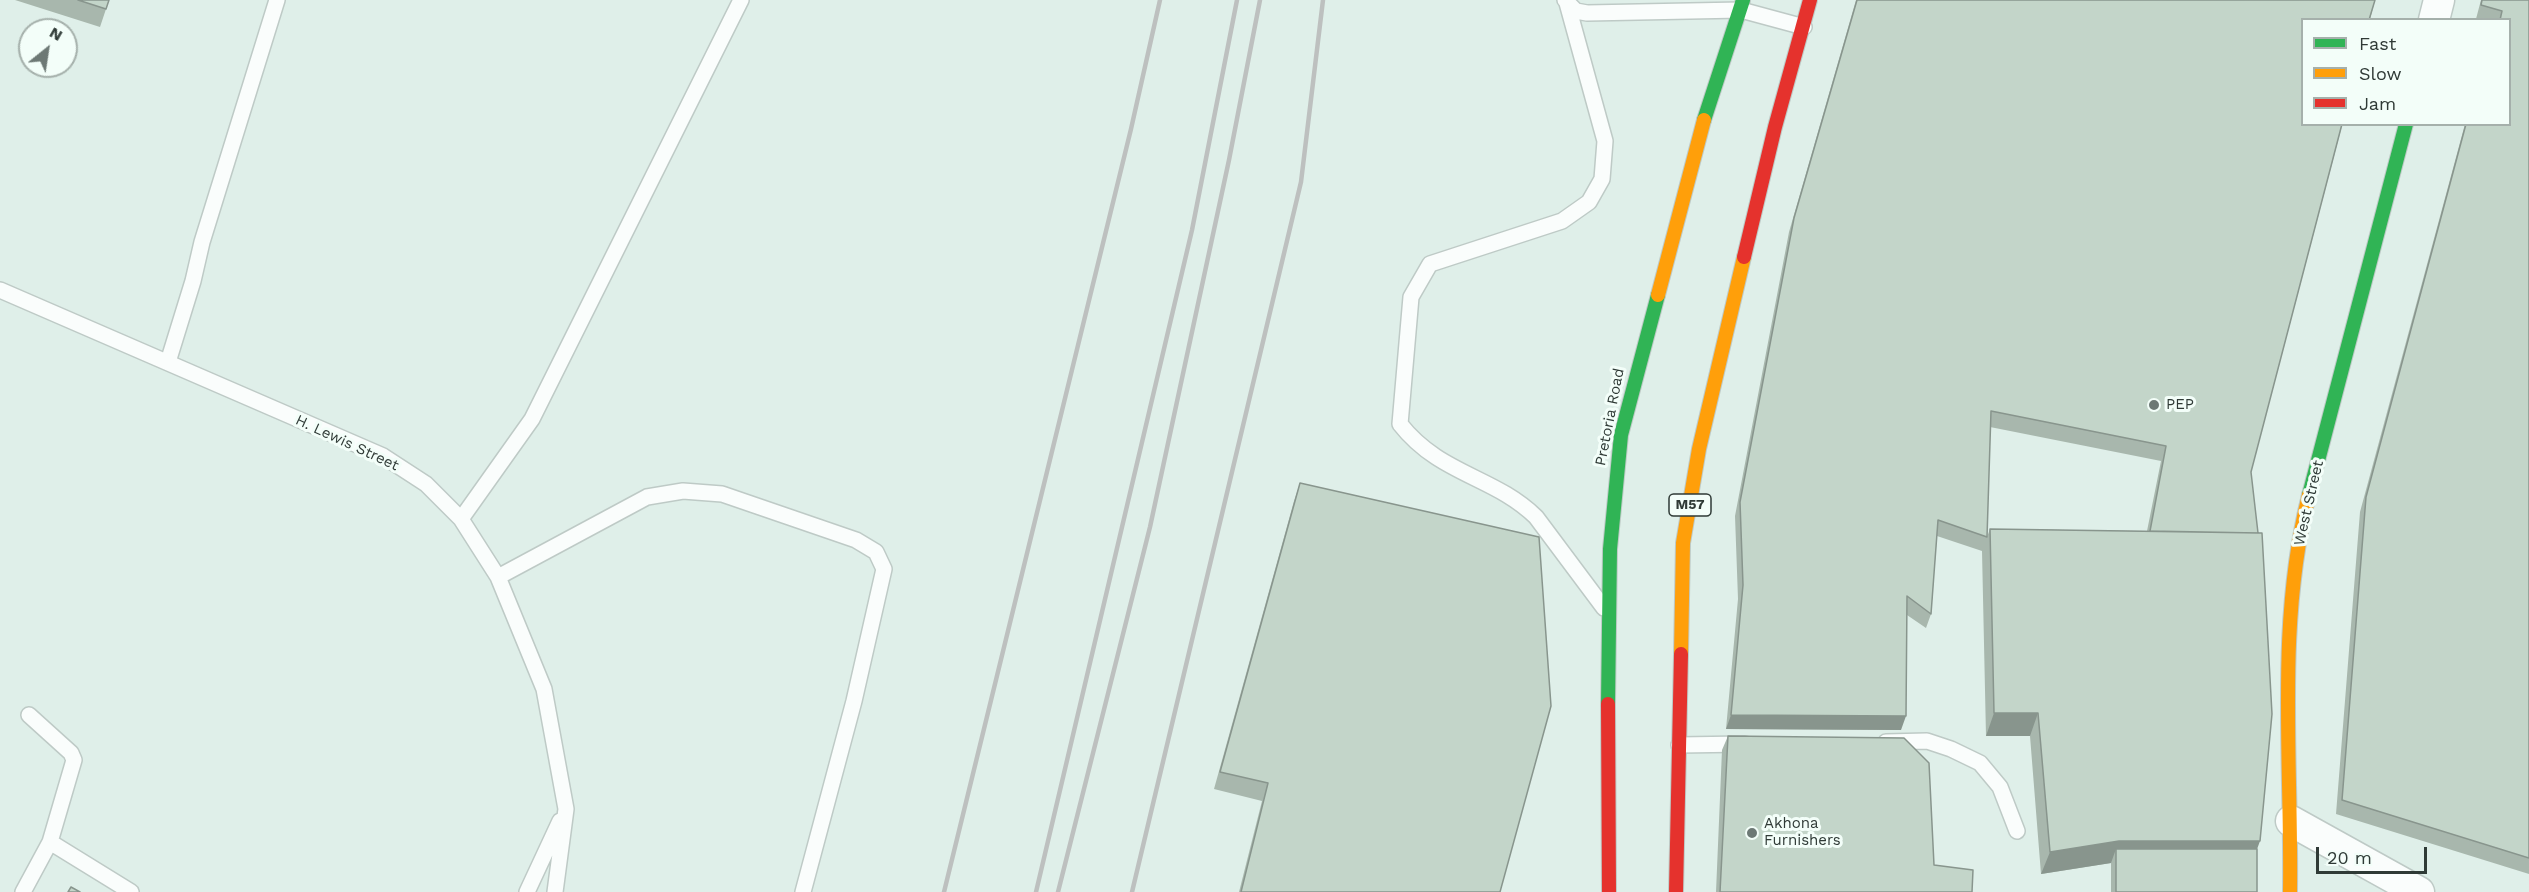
<!DOCTYPE html>
<style>
body{margin:0}
#map{position:relative;width:2529px;height:892px;overflow:hidden;background:#dfefe9;font-family:"Work Sans",sans-serif}
canvas{display:block}
.legend{position:absolute;left:2301px;top:18px;width:210px;height:108px;box-sizing:border-box;background:#f3fef9;border:2px solid #a5b0ab;margin:0;padding:8px 10px;list-style:none;font-size:18px;color:#2f3a36}
.legend li{display:flex;align-items:center;gap:12px;height:30px}
.legend b{width:30px;border:2px solid #a5b0ab}
.north{position:absolute;left:18px;top:18px;width:60px;height:60px;box-sizing:border-box;background:#f3fef9;border:2px solid #a5b0ab;border-radius:50%;rotate:30deg;font-size:16px;font-weight:700;line-height:24px;text-align:center;color:#2f3a36}
.north::after{content:'';display:block;margin:auto;width:21px;height:27px;background:#6d7975;clip-path:polygon(50% 0,100% 100%,50% 72%,0 100%)}
.scale{position:absolute;left:2316px;top:847px;width:111px;height:27px;box-sizing:border-box;border:3px solid #2f3a36;border-top:0;padding-left:8px;font-size:18px;line-height:21px;white-space:nowrap;color:#2f3a36;-webkit-text-stroke:4px #f3fef9;paint-order:stroke}
</style>
<div id="map">
<canvas width="2529" height="892"></canvas>
<ul class="legend">
<li><b style="height:8px;background:#30b455"></b>Fast</li>
<li><b style="height:8px;background:#ff9f0a"></b>Slow</li>
<li><b style="height:8px;background:#e5322d"></b>Jam</li>
</ul>
<div class="north">N</div>
<div class="scale">20 m</div>
</div>
<script>
const ctx = document.querySelector('canvas').getContext('2d');
ctx.lineJoin = 'round';
function stroke(path, color, width, dash) { ctx.strokeStyle = color; ctx.lineWidth = width; ctx.lineCap = dash ? 'butt' : 'round'; ctx.setLineDash(dash || []); ctx.stroke(path); }
function paint(path, color) { ctx.fillStyle = color; ctx.fill(path, 'evenodd'); }
function drawText(font, color, halo, rows, align = 'center') {
  ctx.font = font + ' "Work Sans",sans-serif'; ctx.lineWidth = 6; ctx.setLineDash([]); ctx.textBaseline = 'middle'; ctx.strokeStyle = halo; ctx.fillStyle = color; for (const [text, x, y, turn = 0] of rows) {
    ctx.save(); ctx.translate(x, y); ctx.rotate((+turn || 0) * Math.PI / 180); ctx.textAlign = isNaN(turn) ? turn : align; if (halo) ctx.strokeText(text, 0, 0); ctx.fillText(text, 0, 0); ctx.restore();
  }
}
const lane = new Path2D(`
 M1565,0l11,11 11,2 154,-3 63,17
 M1567,3l38,138 -3,38 -13,23 -27,19 -132,43 -19,33 -11,127c40,51 94,52 136,93l68,91
 M0,290l383,166 43,28 35,35 37,58 46,112 22,120 -11,83
 M168,362l25,-81 9,-39 75,-242
 M461,519l71,-100 209,-419
 M498,577l149,-80 36,-6 39,3 134,46 20,12 8,17 -30,132 -51,191
 M29,715l42,38 3,7 -24,82 81,50
 M1886,742l41,-1 24,8 29,14 20,24 17,44
 M1679,745l66,-1
 M23,892l27,-50
 M527,892l33,-71`);
const street = new Path2D(`
 M2434,20l5,-20
 M2291,821l128,71`);
const fast = new Path2D(`
 M1704,120l39,-120
 M2309,495l97,-371
 M1608,704l2,-155 11,-114 37,-140`);
const slow = new Path2D(`
 M1658,295l46,-175
 M1681,654l2,-111 16,-94 45,-192
 M2290,892c2,-132 -14,-267 19,-397`);
const jam = new Path2D(`
 M1744,257l31,-130 35,-127
 M1608,704l1,188
 M1676,892l5,-238`);
stroke(lane, '#becac6', 18);
stroke(street, '#becac6', 33);
stroke(fast, '#becac6', 16);
stroke(slow, '#becac6', 16);
stroke(jam, '#becac6', 16);
stroke(lane, '#fafdfc', 15);
stroke(street, '#fafdfc', 30);
stroke(fast, '#30b455', 14);
stroke(slow, '#ff9f0a', 14);
stroke(jam, '#e5322d', 14);
stroke(new Path2D(`
 M944,892l187,-763 29,-129
 M1036,892l156,-662 45,-230
 M1058,892l92,-365 79,-367 31,-160
 M1132,892l169,-710 22,-182`), '#bdc0bf', 4.5);
paint(new Path2D(`
 M15,0h94l-9,27z
 M1856,0h519l-124,472 6,377v43h-146v-29l-70,11 -11,-138h-44l-4,-185 -45,-15 -6,78 -5,14 -19,-13 -6,115 -175,-1 12,-130 -3,-83 54,-284zM1990,427l171,34 -14,70 -157,-2 -3,8z
 M2481,0h48v874l-193,-60 24,-302 105,-388h45v-104l-34,-1z
 M1300,483l200,409h-261l23,-91 -48,-12 80,-288z
 M1728,736l206,129 38,27h-256l6,-142z`), '#a8b7ad');
paint(new Path2D(`
 M1994,713h44l-8,23h-44z
 M1731,715l175,1 -5,14 -175,-1z
 M2119,841h141l-8,22 -136,-14 -5,14 -70,11 9,-22z`), '#88958d');
const building = new Path2D(`
 M78,0h31l-3,9z
 M1857,0h518l-6,20h-67v104h40l-91,348 7,61 -108,-2 16,-85 -175,-35 -4,126 -49,-17 -7,94 -24,-18 -1,120 -175,-1 12,-130 -3,-83 54,-284z
 M2482,0h47v858l-187,-58 24,-303 100,-373h44v-104h-10l2,-9 -21,-6z
 M1300,483l239,54 12,169 -51,186h-259l27,-109 -48,-11z
 M1990,529l272,4 10,181 -12,127h-141l-69,11 -12,-139h-44z
 M1728,736l176,2 25,25 5,102 39,5 -1,22h-252z
 M2116,849h141v43h-141z
 M71,887l9,5h-12z`);
paint(building, '#c3d5c9');
stroke(building, '#88958d', 1.5);
for (const [x, y, r, color] of [
 [2154,405,6,"#6d7975"],
 [1752,833,6,"#6d7975"]
]) { const dot = new Path2D(); dot.arc(x, y, r, 0, 2 * Math.PI); ctx.fillStyle = color; ctx.fill(dot); stroke(dot, '#f3fef9', 2); }
for (const [x, y, w] of [
 [1690,505,42]
]) { const box = new Path2D(); box.roundRect(x - w / 2, y - 11, w, 22, 4.5); ctx.fillStyle = '#f3fef9'; ctx.fill(box); stroke(box, '#2f3a36', 1.5); }
drawText('bold 14px', '#2f3a36', null, [
 ["M57",1690,505]
]);
drawText('15px', '#2f3a36', '#f3fef9', [
 ["PEP",2166,405],
 ["Akhona",1764,824],
 ["Furnishers",1764,841]
], 'left');
drawText('15px', '#2f3a36', '#f3fef9', [
 ["Pretoria Road",1610,417,-79],
 ["H. Lewis Street",347,443,25],
 ["West Street",2309,503,-77]
]);
</script>
